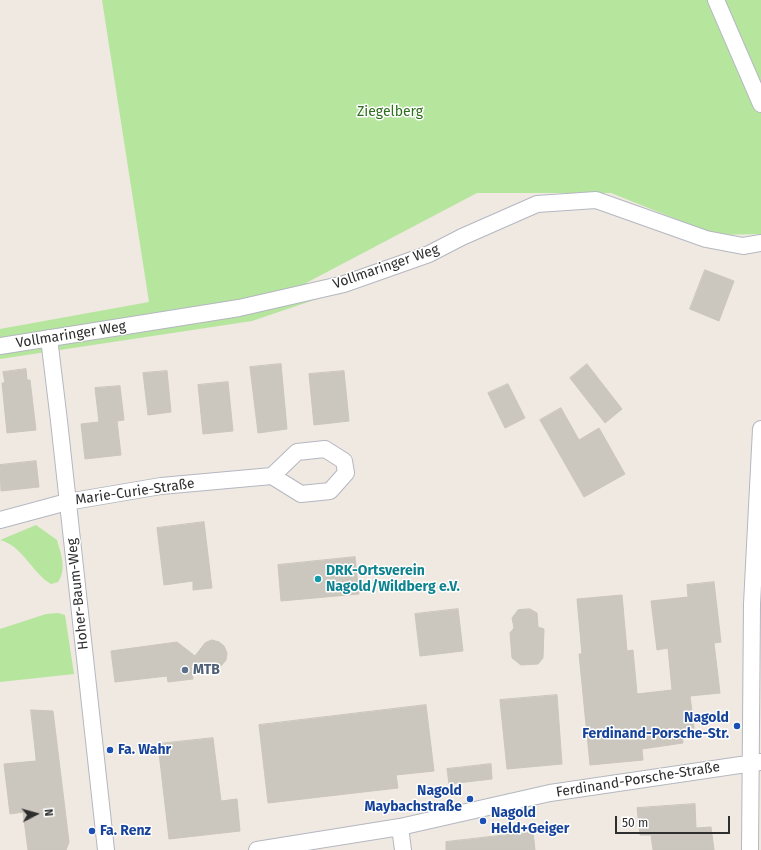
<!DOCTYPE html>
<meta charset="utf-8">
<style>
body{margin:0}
#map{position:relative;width:761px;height:850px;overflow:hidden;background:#efe9e1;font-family:"Fira Sans",sans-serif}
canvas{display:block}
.north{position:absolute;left:16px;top:794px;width:40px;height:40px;-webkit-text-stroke:3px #fff;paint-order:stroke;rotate:84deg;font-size:11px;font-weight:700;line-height:16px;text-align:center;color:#2e2e2e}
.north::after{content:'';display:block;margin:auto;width:14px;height:18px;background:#2e2e2e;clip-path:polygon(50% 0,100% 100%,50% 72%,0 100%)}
.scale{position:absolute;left:615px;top:816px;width:115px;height:18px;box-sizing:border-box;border:2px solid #2e2e2e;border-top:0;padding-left:5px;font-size:12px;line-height:14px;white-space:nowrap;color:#2e2e2e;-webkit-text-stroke:3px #fff;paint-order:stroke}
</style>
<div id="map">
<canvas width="761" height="850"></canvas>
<div class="north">N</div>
<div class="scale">50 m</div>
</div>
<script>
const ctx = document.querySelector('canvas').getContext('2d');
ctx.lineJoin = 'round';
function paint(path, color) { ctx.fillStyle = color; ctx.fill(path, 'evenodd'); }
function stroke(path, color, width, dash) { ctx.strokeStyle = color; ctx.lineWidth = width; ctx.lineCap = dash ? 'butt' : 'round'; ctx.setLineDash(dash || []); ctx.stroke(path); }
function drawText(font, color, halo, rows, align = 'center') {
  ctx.font = font + ' "Fira Sans",sans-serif'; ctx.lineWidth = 3; ctx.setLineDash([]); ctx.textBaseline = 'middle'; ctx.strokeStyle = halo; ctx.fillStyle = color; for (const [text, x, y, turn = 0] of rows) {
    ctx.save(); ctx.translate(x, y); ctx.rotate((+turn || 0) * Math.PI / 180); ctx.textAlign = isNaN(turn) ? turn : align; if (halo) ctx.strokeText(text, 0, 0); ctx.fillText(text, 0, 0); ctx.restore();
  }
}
paint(new Path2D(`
 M102,0h659v234l-45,1 -105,-42h-134l-171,90 11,16 -65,22 -252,38v-30l149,-27z
 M36,525l21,15c4,14 10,30 1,42l-7,2c-19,-11 -28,-38 -51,-44z
 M58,613l7,2 9,59 -74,8v-53l46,-15z`), '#b6e59e');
const building = new Path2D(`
 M705,270l29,11 -15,40 -29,-12z
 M281,364l6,65 -29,4 -8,-66z
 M587,364l35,45 -17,14 -35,-45z
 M26,369l1,11h3l6,50 -29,3 -5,-50h3l-2,-11z
 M167,371l4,41 -23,3 -5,-42z
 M344,371l5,50 -35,4 -5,-51z
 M228,382l5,49 -30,3 -5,-49z
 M508,384l17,34 -20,10 -17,-35z
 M120,386l4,34 -7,1 4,34 -36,4 -4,-35 18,-2 -4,-34z
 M561,408l18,32 20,-12 26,46 -41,23 -44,-77z
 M36,461l3,26 -38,4 -1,-26z
 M204,522l8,66 -19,2v-9l-29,4 -7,-57z
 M355,557l4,37 -78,7 -3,-36z
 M714,582l7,60 -7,1 6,50 -30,3 4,32 -4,5 -8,1 1,9 -41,6 1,11 -53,5 -11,-111h3l-5,-55 45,-4 5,56 6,-1 4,44 35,-4 -4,-42 -11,2 -6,-49 37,-4 -1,-12z
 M458,609l5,42 -43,5 -5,-42z
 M530,609l7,4 1,14 6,2 -1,29 -5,6 -17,1 -9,-7 -2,-25 4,-5 -2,-10 6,-8z
 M212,640l7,2 5,4 3,7 -1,7 -5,6 -6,3 -24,-4 2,14 -25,3 -1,-6 -52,6 -4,-31 66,-9 18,14 10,-13z
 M557,695l5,69 -55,5 -7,-69z
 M426,705l8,66 -38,4 2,13 -130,15 -9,-78z
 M31,710l22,1 16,131 -3,8h-38l-5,-38 -13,2 -6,-50 32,-3z
 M213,738l8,63 16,-2 3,32 -71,8 -11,-95z
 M491,764l1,15 -43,5 -2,-15z
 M695,804l1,24 15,-1 3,23h-61l-2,-15h-11l-3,-27z
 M533,832l2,18h-89v-8z`);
paint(building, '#cbc7bf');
stroke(building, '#cbc5ba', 1);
const minor = new Path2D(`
 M716,0l45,104
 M49,338l10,83 47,429
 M0,346l239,-38 105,-24 85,-30 33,-17 75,-33 59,-4 110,39 37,7 18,-3
 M0,520l67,-18 94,-16 111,-10 29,18 29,-3 16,-18 -2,-12 -19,-12 -28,3 -25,24
 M400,827l3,23
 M257,850l143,-23 150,-34 211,-31
 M750,850l2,-246 9,-175`);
stroke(minor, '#b4b7c1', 18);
stroke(minor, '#fff', 16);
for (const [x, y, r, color] of [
 [318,579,4,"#0f9aa8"],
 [185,670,4,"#5c6f8a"],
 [737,726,4,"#1a4fb4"],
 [110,750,4,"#1a4fb4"],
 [470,799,4,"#1a4fb4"],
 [483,821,4,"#1a4fb4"],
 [92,831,4,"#1a4fb4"]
]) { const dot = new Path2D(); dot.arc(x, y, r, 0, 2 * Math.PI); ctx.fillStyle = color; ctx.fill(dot); stroke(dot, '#fff', 1.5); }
drawText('14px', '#2c6e1b', '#fff', [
 ["Ziegelberg",390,112]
]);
drawText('14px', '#2e2e2e', '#fff', [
 ["Vollmaringer Weg",386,267,-19],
 ["Vollmaringer Weg",71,335,-9],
 ["Marie-Curie-Straße",135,492,-8],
 ["Hoher-Baum-Weg",78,594,-96],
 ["Ferdinand-Porsche-Straße",638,780,-9]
]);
drawText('bold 14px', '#0d838f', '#fff', [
 ["DRK-Ortsverein",326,571],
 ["Nagold/Wildberg e.V.",326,587]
], 'left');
drawText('bold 14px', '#4e5e75', '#fff', [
 ["MTB",193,670]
], 'left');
drawText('bold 14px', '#164399', '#fff', [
 ["Nagold",729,718,"right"],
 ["Ferdinand-Porsche-Str.",729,734,"right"],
 ["Fa. Wahr",118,750],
 ["Nagold",462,791,"right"],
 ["Maybachstraße",462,807,"right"],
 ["Nagold",491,813],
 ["Held+Geiger",491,829],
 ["Fa. Renz",100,831]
], 'left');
</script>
